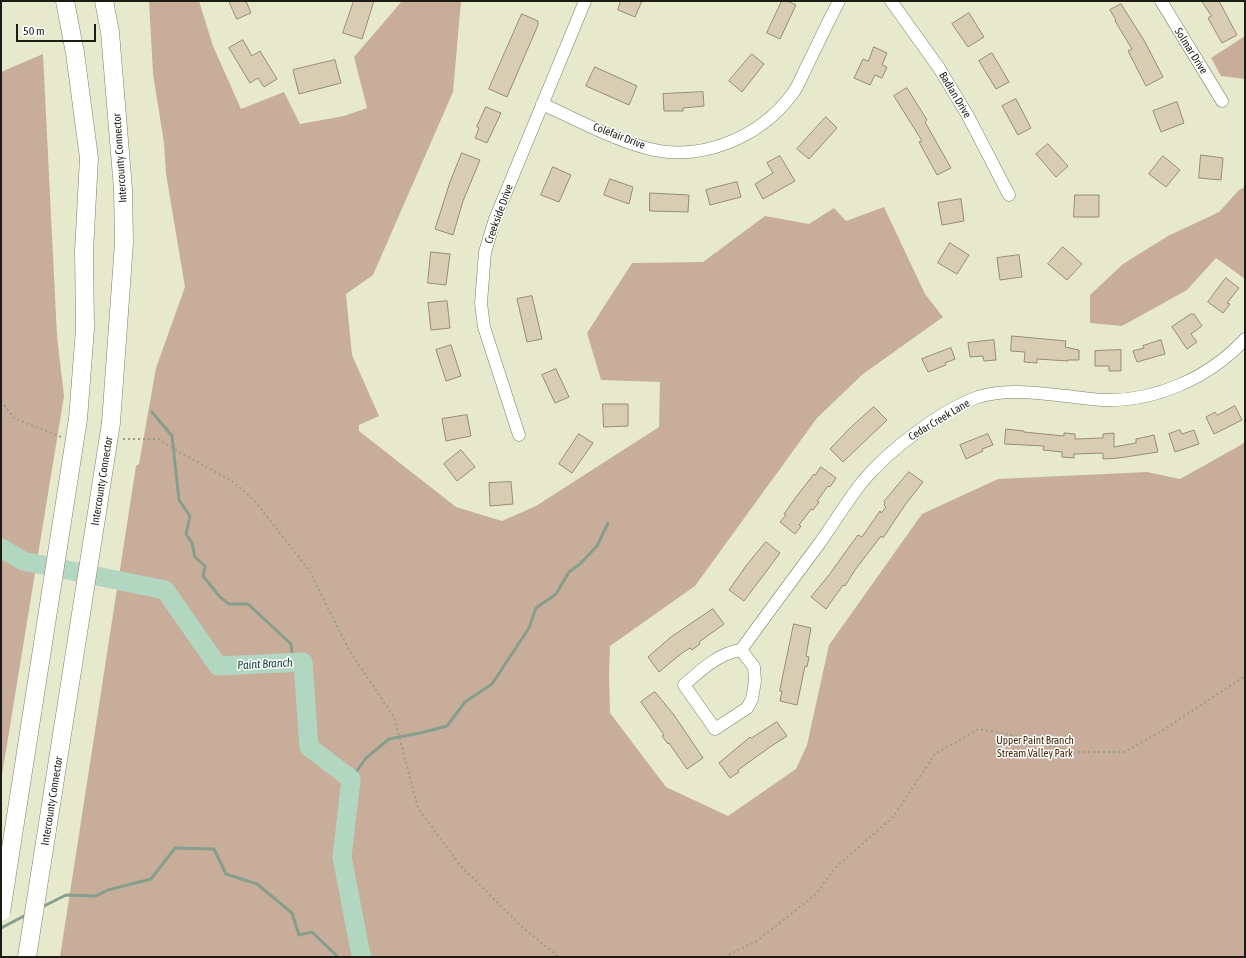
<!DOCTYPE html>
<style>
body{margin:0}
#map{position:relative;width:1246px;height:958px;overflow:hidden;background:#e7e9cd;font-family:"Asap Condensed",sans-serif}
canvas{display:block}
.frame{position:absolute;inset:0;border:2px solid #1b1c12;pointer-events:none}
.scale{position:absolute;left:16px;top:24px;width:80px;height:18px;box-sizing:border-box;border:2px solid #1b1c12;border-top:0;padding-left:5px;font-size:12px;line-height:14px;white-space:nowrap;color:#1b1c12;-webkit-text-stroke:3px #fff;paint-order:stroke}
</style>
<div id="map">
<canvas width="1246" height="958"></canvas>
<div class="frame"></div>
<div class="scale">50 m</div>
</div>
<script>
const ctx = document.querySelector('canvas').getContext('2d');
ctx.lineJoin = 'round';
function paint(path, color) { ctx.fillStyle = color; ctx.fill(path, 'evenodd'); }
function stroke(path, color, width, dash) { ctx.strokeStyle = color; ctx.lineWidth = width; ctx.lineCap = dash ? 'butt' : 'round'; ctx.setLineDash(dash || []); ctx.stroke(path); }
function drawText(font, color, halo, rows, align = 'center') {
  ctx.font = font + ' "Asap Condensed",sans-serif'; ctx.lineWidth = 3; ctx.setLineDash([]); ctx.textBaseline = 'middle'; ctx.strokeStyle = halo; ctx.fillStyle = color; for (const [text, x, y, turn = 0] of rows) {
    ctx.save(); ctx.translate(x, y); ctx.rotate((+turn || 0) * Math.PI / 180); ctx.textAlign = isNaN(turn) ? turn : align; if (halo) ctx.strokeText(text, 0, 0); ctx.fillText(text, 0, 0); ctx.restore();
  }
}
paint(new Path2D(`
 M149,1h50l14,45 28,63 43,-17 16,32 44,-8 23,-8 -13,-51 48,-56h59l-8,91 -80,183 -27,19 6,61 27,61 -20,9v6l97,76 46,14 34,-15 123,-79 1,-45 -59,-2 -14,-47 45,-70 71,-1 62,-46 44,8 25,-16 12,13 38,-14 41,87 18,23 -80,57 -46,44 -122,168 -85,60 -1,29 1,38 56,74 62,29 68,-47 11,-24 22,-100 93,-131 76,-35 149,-7 33,7 59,-33 6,-4v515h-1185l76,-491 3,-2 17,-96 29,-81 -19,-113 -2,-31 -11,-69z
 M1245,36v43l-24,-3 -10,-18z
 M43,54l14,282 7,60 -63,385v-709z
 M1245,187v92l-29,-21 -29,32 -65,36 -32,-3v-28l33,-31 45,-28 51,-24 20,-22z`), '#c8ae9a');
stroke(new Path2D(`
 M152,412l20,24 7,64 11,16 -4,18 6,9 3,14 10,9 -2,10 17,21 9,7h19l43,40 2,18
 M351,779l15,-21 23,-19 31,-6 27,-7 18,-24 27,-18 37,-56 7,-20 20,-14 13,-22 11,-8 17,-18 11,-23
 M42,907l24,-12 30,1 12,-6 43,-11 24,-31 39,1 12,25 31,10 35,29 7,22 13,-3 26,25
 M1,928l27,-14`), '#859f8c', 3);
stroke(new Path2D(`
 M1,548l22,13 142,29 53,76 85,-4 6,85 42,32 -9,78 19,98 1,2`), '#b2d7c1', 19);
const building = new Path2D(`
 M229,1h17l5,12 -14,6z
 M354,1h20l-12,38 -19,-6z
 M621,1h21l-7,16 -17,-7z
 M782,1h5l9,4 -16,34 -13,-6z
 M1202,1h17l18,34 -15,8 -14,-25 3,-2z
 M1121,4l24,38 18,35 -17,9 -18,-35 4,-2 -17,-28 1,-1 -6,-10z
 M969,13l15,24 -16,10 -16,-23z
 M522,14l16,7v4l-31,72 -18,-8z
 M243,40l9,16 8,-5 17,28 -13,8 -6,-9 -8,5 -21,-35z
 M874,47l13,6 -5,12 5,2 -5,11 -7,-3 -5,10 -16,-7 9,-19 5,2z
 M992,53l17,29 -13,7 -17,-28z
 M752,54l12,10 -22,28 -13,-11z
 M335,60l6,23 -42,11 -6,-24z
 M595,67l42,19 -8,19 -43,-19z
 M907,88l20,32 -2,2 26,46 -14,7 -18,-33 3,-1 -28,-45z
 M703,92l1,14 -21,2v3h-19l-1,-17z
 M1016,99l15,29 -13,7 -16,-29z
 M1177,102l7,21 -23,9 -8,-21z
 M486,107l15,6 -14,30 -12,-5 4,-10 -2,-1z
 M826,117l11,11 -28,31 -12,-10z
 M1048,144l20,22 -12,11 -20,-23z
 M462,153l18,7 -17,41 -10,34 -18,-6 15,-47z
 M1201,155l22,3 -2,22 -22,-2z
 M780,156l15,25 -32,18 -8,-15 18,-11 -6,-10z
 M1163,156l17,14 -14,17 -17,-13z
 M553,167l18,8 -12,27 -18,-7z
 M610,179l23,8 -4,17 -25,-9z
 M737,182l4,15 -31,8 -4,-15z
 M650,193l39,2 -1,17 -38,-1z
 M1075,195h24v22h-25z
 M961,199l3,22 -22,4 -4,-22z
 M950,243l19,12 -12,19 -19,-11z
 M1063,247l19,17 -15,16 -19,-16z
 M431,252l19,2 -4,31 -18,-2z
 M1019,255l3,22 -22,3 -3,-22z
 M1226,278l13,10 -12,15 3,1 -7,9 -15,-11z
 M532,296l10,43 -15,3 -10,-43z
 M447,301l3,27 -19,2 -3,-27z
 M1191,314h3l8,12 -11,8 6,8 -10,7 -15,-22z
 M1012,336l54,5 -1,6 14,3v10h-11v1l-31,-2v4l-13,-1 1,-10 -14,-1z
 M994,340l2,20 -12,1 -1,-5 -13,1 -2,-14z
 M1161,340l4,14 -28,8 -4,-11 11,-3 -1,-2z
 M451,345l10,31 -15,5 -10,-31z
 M951,348l4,11 -10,4 1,2 -18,7 -6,-13z
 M1121,350v21h-12v-5h-14v-15z
 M556,369l13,28 -14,6 -13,-28z
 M603,404h25v22l-24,1z
 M1235,406l7,14 -28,14 -8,-17 9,-5 2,3z
 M874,407l13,13 -44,42 -13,-13 21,-22z
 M467,415l4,21 -25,5 -4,-22z
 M1006,429l18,2v1l40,4v-3l11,1v5l28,-1v-4l11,-1v14l22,-4v-4l18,-4 4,17 -39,6 -16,1v-6l-29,1v4l-12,-1v-5l-19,-2 1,-4 -39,-2z
 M1180,430l2,4 12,-4 5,14 -24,8 -6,-18z
 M579,434l14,9 -21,30 -13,-9z
 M988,434l5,11 -11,4 1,2 -17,8 -6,-14z
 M461,450l14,17 -18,14 -13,-17z
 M821,467l15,11 -6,9 -2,-1 -11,15 2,1 -6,8 -2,-1 -12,16 2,1 -6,8 -15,-12 6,-7 -2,-1 12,-17 18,-23 1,1z
 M909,472l14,10 -18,23 -22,33 -2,-2 -26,34 -10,16 -2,-1 -17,24 -15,-12 18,-22 23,-32 6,-8 4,2 18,-26 1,2 5,-6 -2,-2 1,-2 -1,-1z
 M511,482l2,22 -23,2 -1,-23z
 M766,542l14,11 -36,48 -15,-11 17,-24z
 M713,609l11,15 -25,18 1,2 -8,6 -2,-2 -8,5 -23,19 -11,-15 23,-20z
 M794,624l17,4 -5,28 3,1 -2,10 -2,-1 -8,39 -17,-4 2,-10h-2z
 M655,692l19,23 29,43 -16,11 -18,-26 -1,1 -6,-8 2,-1 -23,-33z
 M777,722l10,14 -17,11 -32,23 1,2 -9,6 -11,-15 31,-26 1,1z`);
paint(building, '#d8ccb2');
stroke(building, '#978b73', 1);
const minor = new Path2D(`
 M891,1l48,67 29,48 41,79
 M1161,1l61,100
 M542,104c34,15 68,34 104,44 54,15 114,-10 147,-55 6,-8 10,-20 15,-29 10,-21 20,-42 31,-63
 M519,435l-35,-108 -3,-24 4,-51 10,-33 90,-218
 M741,650l13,17 1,14 -3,18 -5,9 -32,21 -31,-44c17,-15 35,-32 57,-35 26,-36 52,-71 78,-106 15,-21 28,-43 44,-63 26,-31 77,-70 115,-84 29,-9 60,-4 89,-1 12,2 23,3 35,4 53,2 107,-22 143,-61`);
const highway = new Path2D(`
 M65,1l10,52 14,105 -5,93 1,78 -7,90
 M104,1l6,31 13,157 1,54 -13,180`);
stroke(minor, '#7d7e65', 13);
stroke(highway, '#7d7e65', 19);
stroke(new Path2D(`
 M1,401l13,17 47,19
 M123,439h35l23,14 51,28 21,18 56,71 40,80 45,67 24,91 41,56 64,64 36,29
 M724,957l33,-16 59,-47 18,-25 59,-52 42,-63 44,-25 43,8 48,15h55l38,-22 82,-54`), '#9b9d87', 2, [2, 3]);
stroke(minor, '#fff', 12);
stroke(highway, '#fff', 18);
const highwayBridge = new Path2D(`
 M1,912l77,-493
 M27,957l84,-534`);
stroke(highwayBridge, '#7d7e65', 19, []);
stroke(highwayBridge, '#fff', 18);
drawText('11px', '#1b1c12', '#fff', [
 ["Solmar Drive",1191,51,58],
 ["Badian Drive",955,95,59],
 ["Colefair Drive",619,136,21],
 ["Intercounty Connector",120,158,-94],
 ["Creekside Drive",499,214,-70],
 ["Cedar Creek Lane",939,420,-31],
 ["Intercounty Connector",102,481,-81],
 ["Intercounty Connector",52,801,-81]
]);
drawText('11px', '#452607', '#fff', [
 ["Upper Paint Branch",1035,741],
 ["Stream Valley Park",1035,754]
]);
drawText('italic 12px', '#0e3c27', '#fff', [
 ["Paint Branch",265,664,-3]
]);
</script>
